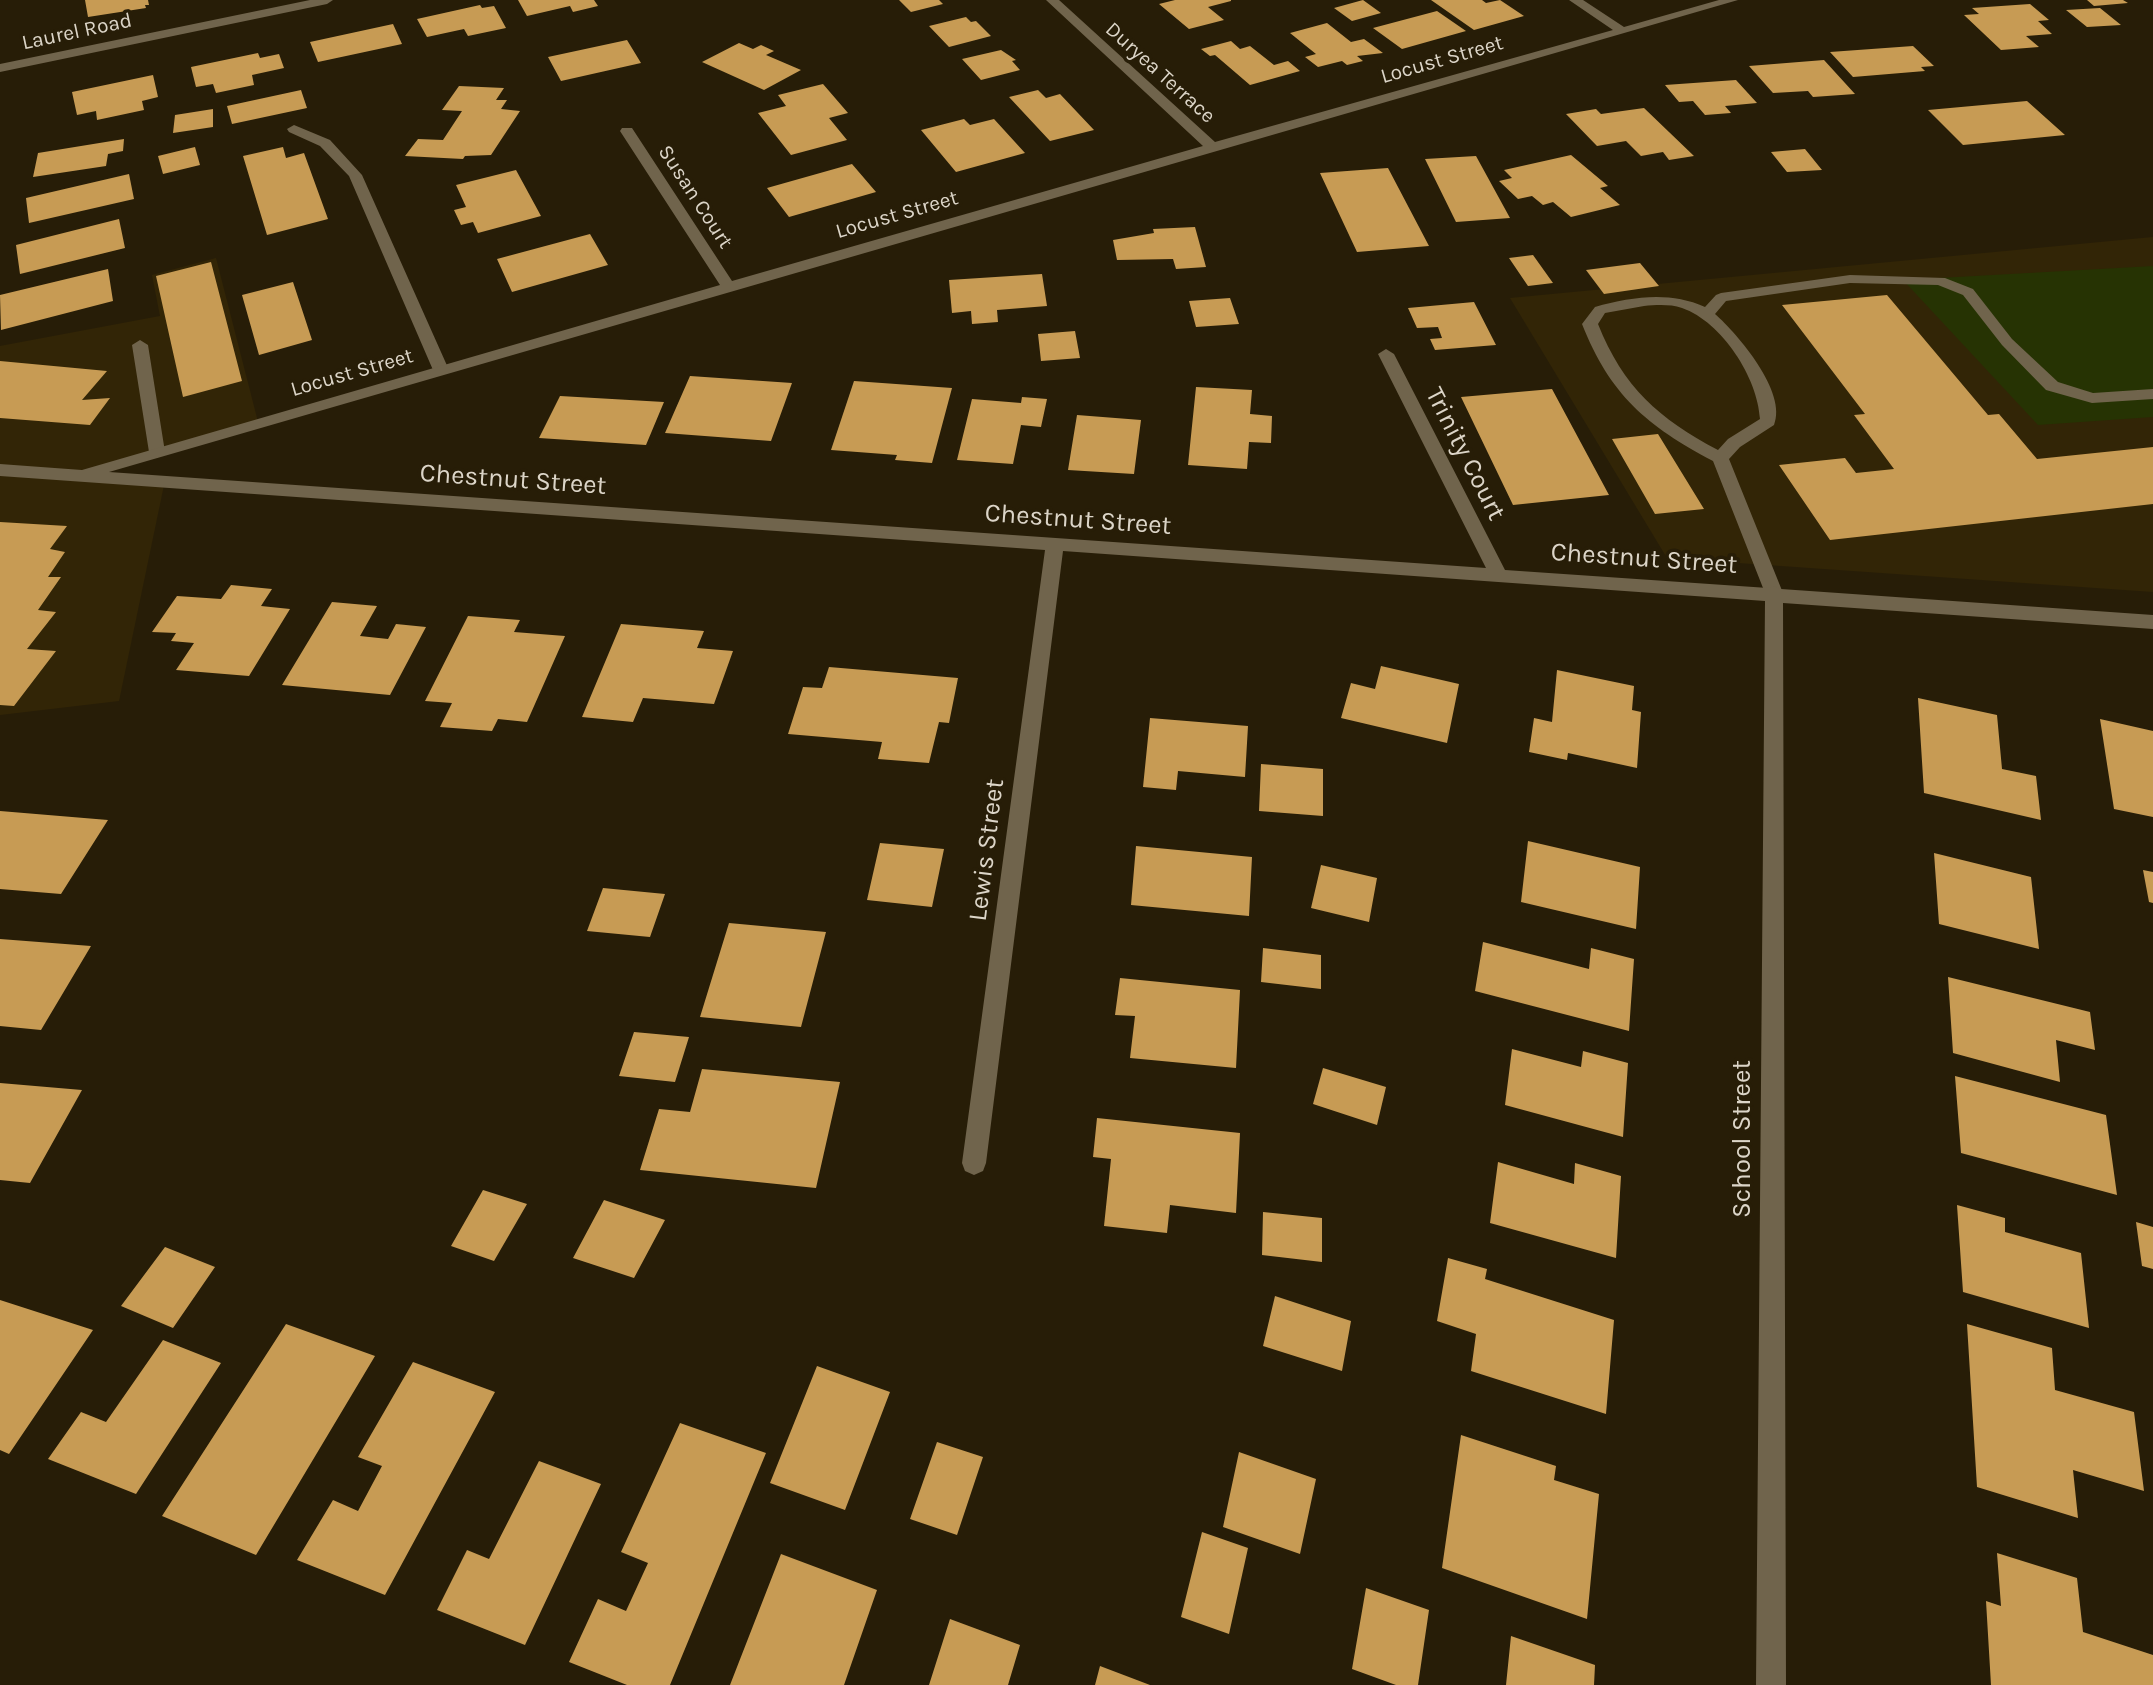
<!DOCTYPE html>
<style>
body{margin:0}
canvas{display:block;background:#271d07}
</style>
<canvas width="2153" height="1685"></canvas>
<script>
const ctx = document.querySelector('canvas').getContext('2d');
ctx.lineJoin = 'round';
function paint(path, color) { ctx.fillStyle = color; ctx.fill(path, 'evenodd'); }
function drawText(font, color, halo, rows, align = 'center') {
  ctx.font = font + ' Karla,sans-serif'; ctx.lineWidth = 7; ctx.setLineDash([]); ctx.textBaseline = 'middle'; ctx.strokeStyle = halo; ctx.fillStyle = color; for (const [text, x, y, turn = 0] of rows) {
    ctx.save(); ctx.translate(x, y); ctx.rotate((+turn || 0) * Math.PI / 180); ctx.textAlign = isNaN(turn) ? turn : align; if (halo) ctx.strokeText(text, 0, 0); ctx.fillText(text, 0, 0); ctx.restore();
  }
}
paint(new Path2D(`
 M2153,237v355l-486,-34 -157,-260z
 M216,258l42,164 -189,55 95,8 -45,216 -119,14v-369l160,-30 -8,-41z`), '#322506');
paint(new Path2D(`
 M2153,266v151l-115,8 -135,-145z`), '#263303');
paint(new Path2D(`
 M85,0h63l1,5h-4l1,3 -58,9z
 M518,0h76l4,6 -25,6 -3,-6 -43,10z
 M899,0h40l4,4 -32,8z
 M1175,0h56v1l-23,6 16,13 -35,9 -30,-25z
 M1363,0l18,13 -29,8 -18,-13z
 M1431,0h51l4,3 14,-3 24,16 -50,14z
 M2087,0h36l5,3 -34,3z
 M2030,4l19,16 -11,1 14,13 -26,2 13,11 -38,3 -37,-35 15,-1 -7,-6z
 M480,5l2,3 12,-2 12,22 -38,8 -4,-7 -37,8 -10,-18z
 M2100,8l21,17 -34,2 -21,-17z
 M1437,11l29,20 -64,18 -29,-21z
 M966,17l5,5 5,-1 15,15 -42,11 -20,-21z
 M1327,23l24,19 13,-3 19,14 -26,3 6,5 -16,4 -5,-4 -24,6 -13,-10 11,-3 -26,-21z
 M393,24l9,20 -84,18 -8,-20z
 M627,40l14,23 -80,18 -13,-24z
 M1231,41l9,8 10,-3 24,19 14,-4 12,10 -50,14 -35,-30 -5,1 -9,-7z
 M739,43l14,6 8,-4 13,6 -8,4 35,15 -37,20 -62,-28z
 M1913,46l21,20 -13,1 4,4 -72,6 -23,-25z
 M1001,50l15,10 -4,1 8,9 -39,10 -19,-21z
 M258,53l2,5 19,-4 5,14 -32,7 2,10 -38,8 -3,-9 -17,3 -5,-20z
 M1824,60l31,34 -42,3 -5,-6 -35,2 -24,-27z
 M153,75l5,22 -16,4 2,9 -47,10 -1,-9 -19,4 -5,-23z
 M1736,80l21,23 -32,3 6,7 -26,2 -12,-14 -14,1 -14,-17z
 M823,84l25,29 -19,5 18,22 -56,15 -33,-42 28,-7 -8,-11z
 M459,86l45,2 -8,12h11l-6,9 19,2 -29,44 -26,1 -2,3 -58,-3 13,-17 25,1 19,-29 -20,-1z
 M301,90l6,18 -75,16 -5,-18z
 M1038,90l8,8 14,-4 34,36 -44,11 -41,-44z
 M2027,101l38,34 -102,10 -35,-35z
 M1644,108l50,48 -25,4 -6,-8 -22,4 -15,-15 -29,5 -31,-32 30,-5 5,5z
 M213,109v18l-40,6 2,-18z
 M964,119l6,6 24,-6 31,34 -69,19 -35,-42z
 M124,139l-1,12 -15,3 -2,12 -73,11 5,-24z
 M195,147l5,18 -37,9 -5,-18z
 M283,147l3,11 18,-5 24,66 -61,16 -24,-79z
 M1805,149l17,21 -35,2 -16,-20z
 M1571,155l37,31 -8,2 20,17 -49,12 -18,-15 -10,3 -11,-9 -14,3 -19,-18 13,-3 -8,-8z
 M1476,156l34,62 -54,4 -31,-63z
 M852,164l24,28 -87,25 -22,-29z
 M1388,168l41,78 -72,6 -37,-79z
 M516,170l25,46 -63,17 -5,-11 -12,3 -7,-15 12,-3 -10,-22z
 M129,174l5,25 -105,24 -3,-25z
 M119,219l6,29 -105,26 -4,-29z
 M1195,227l11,40 -30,2 -3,-10 -56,1 -4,-20 41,-7 -1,-4z
 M590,234l18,31 -96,27 -15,-33z
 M1533,255l20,28 -25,3 -19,-28z
 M211,262l31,119 -59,16 -27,-121z
 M1640,263l19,23 -55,8 -18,-24z
 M108,269l5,32 -112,29 -1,-35z
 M1042,274l5,32 -50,4 1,12 -26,2 -1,-13 -19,2 -3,-33z
 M293,282l19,58 -53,15 -17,-60z
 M1887,295l101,120 11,-1 38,45 116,-12v57l-323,36 -51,-75 66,-7 11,15 38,-4 -40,-54 11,-1 -83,-109z
 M1230,298l9,26 -43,3 -7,-26z
 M1474,302l22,43 -61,5 -5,-11 12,-1 -4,-11 -21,1 -9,-20z
 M1075,331l5,27 -39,3 -3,-27z
 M0,361l107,10 -25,29 28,-2 -20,27 -90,-7z
 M690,376l102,7 -21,58 -106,-8z
 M854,381l98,7 -20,75 -37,-3 2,-5 -66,-5z
 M1196,387l56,3 -2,24 22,2 -1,27 -22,-1 -2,27 -59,-4z
 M1552,389l57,106 -96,10 -52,-108z
 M560,396l104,6 -18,43 -107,-7z
 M1022,397l25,2 -6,28 -20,-2 -8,39 -56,-4 15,-61 49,4z
 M1077,415l64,5 -7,54 -66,-4z
 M1658,434l46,75 -49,5 -43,-75z
 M0,522l67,4 -17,23 15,3 -17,25h13l-23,33 18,2 -29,37 29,2 -42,55 -14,-1z
 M231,585l41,4 -11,17 29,3 -41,67 -73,-6 18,-27 -23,-2 5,-8 -24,-1 25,-36 44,3z
 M332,602l45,4 -17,30 28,3 8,-15 30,3 -36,68 -108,-10z
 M468,616l52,4 -6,12 51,4 -38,86 -29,-3 -6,12 -52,-4 12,-24 -27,-2z
 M621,624l83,7 -7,17 36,3 -19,53 -71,-6 -10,24 -51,-5z
 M1381,666l78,18 -12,59 -106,-25 10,-35 24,6z
 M829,667l129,11 -9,45 -10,-1 -10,41 -51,-4 4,-17 -94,-8 15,-47 19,1z
 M1557,670l77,16 -2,24 9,2 -4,56 -69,-15 -1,7 -38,-8 5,-34 18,4z
 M1918,698l79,17 5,54 34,7 5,44 -117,-27z
 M1150,718l98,8 -3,51 -67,-6 -2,19 -33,-3z
 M2100,719l53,12v86l-39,-8z
 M1261,764l62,5v47l-64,-5z
 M0,811l108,9 -47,74 -61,-5z
 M1528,841l112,26 -4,62 -115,-27z
 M880,843l64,6 -12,58 -65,-7z
 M1136,846l116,11 -3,59 -118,-11z
 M1934,853l97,24 8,72 -100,-25z
 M1321,865l56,13 -8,44 -58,-14z
 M2143,870l10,2v31l-4,-1z
 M603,888l62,6 -15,43 -63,-6z
 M729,923l97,9 -25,95 -101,-10z
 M0,939l91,7 -50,84 -41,-4z
 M1483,942l106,27 2,-21 43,11 -5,72 -154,-40z
 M1263,948l58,7v34l-60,-7z
 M1948,977l142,35 5,38 -39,-10 4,42 -107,-29z
 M1120,978l120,12 -4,78 -106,-10 5,-42 -20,-1z
 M634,1032l55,5 -14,45 -56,-6z
 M1512,1049l69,18 2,-16 45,12 -5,74 -118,-32z
 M1323,1068l63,19 -9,38 -64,-21z
 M702,1069l138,13 -24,106 -176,-18 19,-61 31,3z
 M1955,1076l151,39 11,80 -156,-42z
 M0,1083l82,7 -52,93 -30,-3z
 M1097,1118l143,15 -4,80 -66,-8 -3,28 -63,-7 7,-67 -18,-2z
 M1498,1162l76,22 1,-21 46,13 -5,82 -126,-35z
 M483,1190l44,14 -33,57 -43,-15z
 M604,1200l61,20 -31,58 -61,-20z
 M1957,1205l48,13v14l76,21 8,75 -126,-36z
 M1263,1212l59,6v44l-60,-7z
 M2136,1222l17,5v42l-11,-3z
 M165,1247l50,20 -42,61 -52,-22z
 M1448,1258l39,11 -2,10 129,41 -8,94 -135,-43 5,-37 -39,-13z
 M1275,1296l76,25 -9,50 -79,-25z
 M0,1300l93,30 -84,124 -9,-4z
 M286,1324l89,32 -119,199 -94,-39z
 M1967,1324l85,24 3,42 79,22 10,79 -71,-21 5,48 -101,-31z
 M163,1340l58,23 -85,131 -88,-35 33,-47 25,10z
 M413,1362l82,30 -110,203 -88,-35 36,-60 25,11 24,-45 -24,-9z
 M817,1366l73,26 -45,118 -75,-27z
 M680,1423l86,30 -96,232h-43l-58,-23 29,-63 28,12 22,-48 -27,-11z
 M1461,1435l95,31 -2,14 45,14 -12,125 -145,-51z
 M937,1442l46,15 -26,78 -47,-16z
 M1239,1452l77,27 -16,75 -77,-27z
 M539,1461l62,23 -76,161 -88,-35 30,-60 22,9z
 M1202,1532l46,16 -19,86 -48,-17z
 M1997,1553l80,25 6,54 70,23v30h-162l-5,-84 15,5z
 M781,1554l96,36 -33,95h-114z
 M1366,1588l63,22 -11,75h-22l-44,-16z
 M950,1619l70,26 -12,40h-79z
 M1511,1636l84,29 -1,20h-88z
 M1100,1666l50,19h-55z`), '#c79b54');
paint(new Path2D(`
 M294,125l36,15 32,35 87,195 -2,3h-12l-2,-3 -84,-194 -29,-30 -31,-14 -2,-3z
 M1850,275l95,3 28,11 39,50 46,43 35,11 60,-4v10l-61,4 -46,-13 -44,-45 -39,-50 -25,-10 -88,-2 -124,18 -11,13c23,20 73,79 59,111l-34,22 -11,12 54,134 -3,5h-12l-3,-5 -52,-132c-66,-35 -103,-66 -131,-137l13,-17c37,-10 74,-16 110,0l11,-12 5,-2zM1644,306c12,-1 26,-2 38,2 40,14 76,70 78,111l-32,20 -10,11c-59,-31 -95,-63 -120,-126l7,-11z
 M140,340l8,5 17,107 -8,6 -8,-6 -17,-107z`), '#70644c');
paint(new Path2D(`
 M310,0h23l-6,4 -327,68v-8z
 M1046,0h13l156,142 398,-112 -44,-30h14l41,27 95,-27h19l-1629,472 1377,96 -108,-214 8,-5 8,5 111,216 263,18 6,-2 7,3 372,26v14l-370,-26 3,1082h-30l9,-1084 -702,-50 -77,612 -3,8 -9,4 -9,-4 -3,-8 83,-613 -1045,-74v-12l82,6 638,-185 -100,-154 2,-3h10l100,153 471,-135z`), '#70644c');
drawText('21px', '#dcd5c8', '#271d07', [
 ["Laurel Road",77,32,-12],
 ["Locust Street",1442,60,-16],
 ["Duryea Terrace",1160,73,42],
 ["Susan Court",695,197,57],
 ["Locust Street",897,215,-16],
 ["Locust Street",352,373,-16]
]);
drawText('26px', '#dcd5c8', '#271d07', [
 ["Trinity Court",1465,454,63],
 ["Chestnut Street",513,480,4],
 ["Chestnut Street",1078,520,4],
 ["Chestnut Street",1644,559,4],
 ["Lewis Street",987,850,-83],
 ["School Street",1743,1139,-90]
]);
</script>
